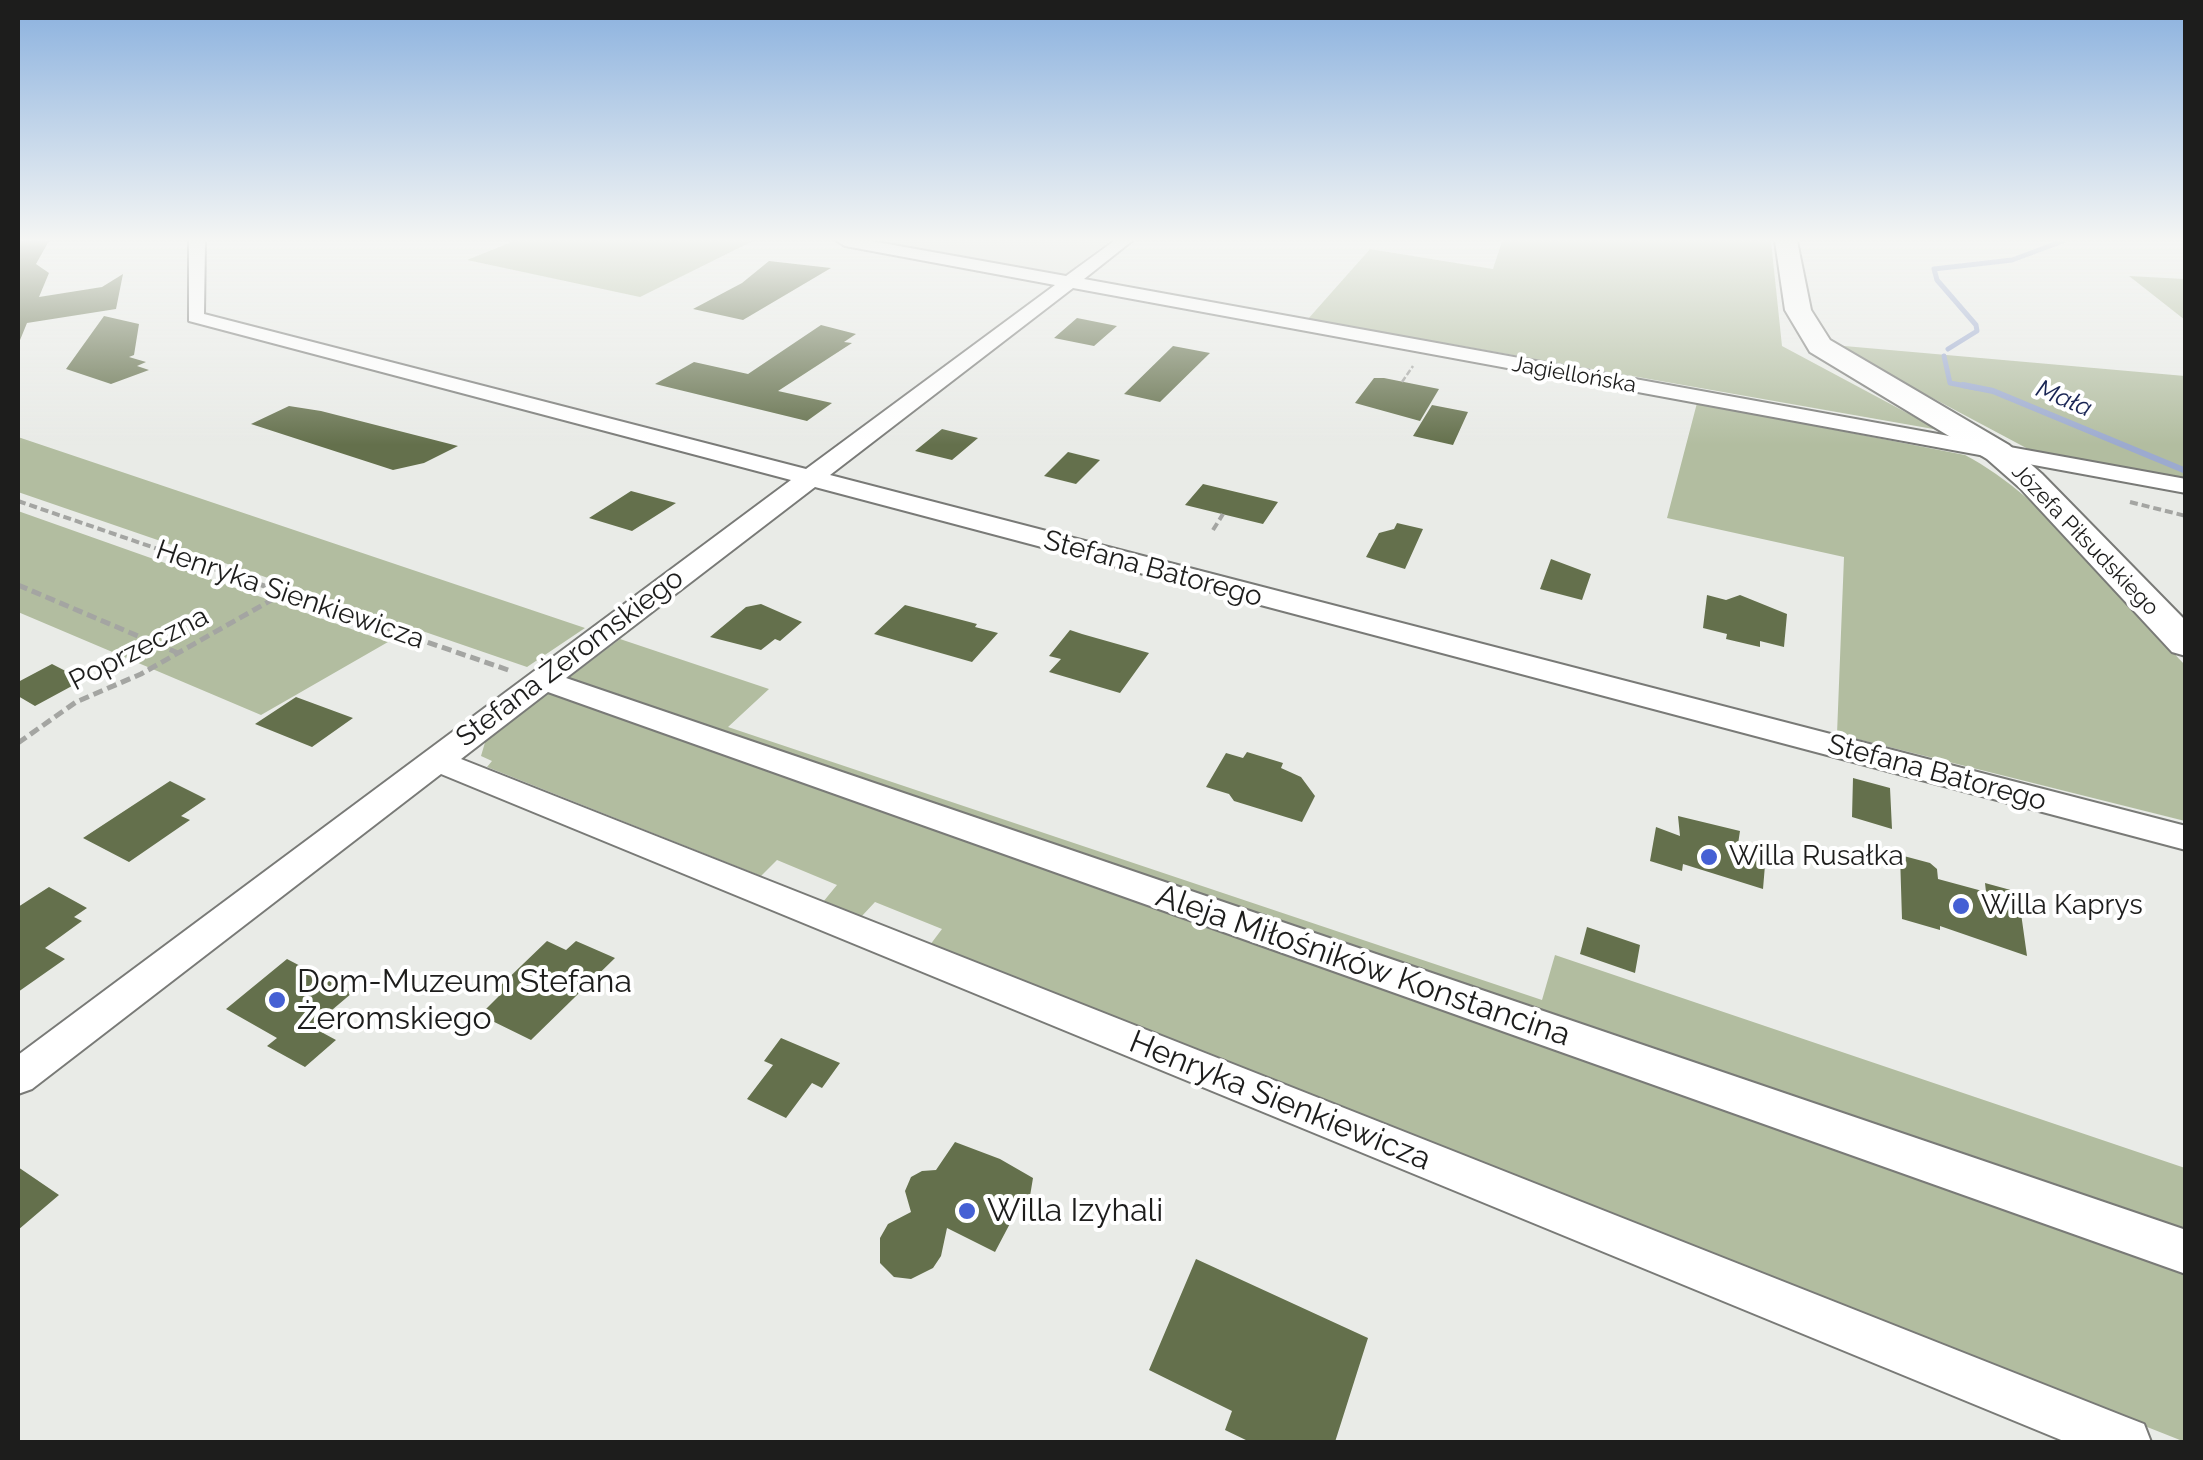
<!DOCTYPE html>
<meta charset="utf-8">
<style>
body{margin:0}
#map{position:relative;width:2203px;height:1460px;overflow:hidden;background:#e9ebe7;font-family:Raleway,sans-serif}
canvas{display:block}
.frame{position:absolute;inset:0;border:20px solid #1d1d1c;pointer-events:none}
</style>
<div id="map">
<canvas width="2203" height="1460"></canvas>
<div class="frame"></div>
</div>
<script>
const ctx = document.querySelector('canvas').getContext('2d');
ctx.lineJoin = 'round';
function paint(path, color) { ctx.fillStyle = color; ctx.fill(path, 'evenodd'); }
function stroke(path, color, width, dash) { ctx.strokeStyle = color; ctx.lineWidth = width; ctx.lineCap = dash ? 'butt' : 'round'; ctx.setLineDash(dash || []); ctx.stroke(path); }
function drawText(font, color, halo, rows, align = 'center') {
  ctx.font = font + ' Raleway,sans-serif'; ctx.lineWidth = 8; ctx.setLineDash([]); ctx.textBaseline = 'middle'; ctx.strokeStyle = halo; ctx.fillStyle = color; for (const [text, x, y, turn = 0] of rows) {
    ctx.save(); ctx.translate(x, y); ctx.rotate((+turn || 0) * Math.PI / 180); ctx.textAlign = isNaN(turn) ? turn : align; if (halo) ctx.strokeText(text, 0, 0); ctx.fillText(text, 0, 0); ctx.restore();
  }
}
paint(new Path2D(`
 M877,241h233l-46,34z`), '#dce0d6');
paint(new Path2D(`
 M514,241h239l-113,56 -173,-37z
 M1502,241h269l11,105 157,84 -631,-111 62,-70 123,20z
 M2129,276l56,3v41z
 M1833,345l352,31v102l-155,-28z
 M1697,403l268,52c83,44 156,141 220,210v156l-348,-87 7,-177 -177,-39z
 M18,437l567,191 -58,39 -509,-175z
 M18,511l370,131 -127,73 -243,-103z
 M620,639l149,50 -41,38 814,273 13,-45 630,213v75l-1622,-561z
 M548,691l1637,570v181l-1255,-497 12,-16 -67,-27 -14,15 -38,-15 14,-17 -60,-25 -16,16 -274,-109 5,-6 -11,-5 5,-17z`), '#b2bda0');
stroke(new Path2D(`
 M1948,349l29,-18 -1,-6 -39,-45 -3,-11 78,-9 51,-19
 M1944,356l6,27 26,5`), '#9caacf', 5);
stroke(new Path2D(`
 M1963,385l30,6 193,80`), '#9caacf', 6);
paint(new Path2D(`
 M18,241h31l-13,23 13,9 -10,24 63,-10 21,-13 -7,35 -89,14 -9,22z
 M769,261l62,7 -88,52 -50,-11 49,-26z
 M104,316l35,8 -5,31 -5,2 17,5 -9,4 12,4 -38,14 -45,-15z
 M1077,318l40,8 -23,20 -40,-8z
 M821,325l35,9 -12,8 8,1 -74,48 54,12 -25,18 -152,-37 39,-22 54,12z
 M1173,346l37,7 -50,49 -36,-8z
 M1374,378h10l55,11 -19,32 -65,-18z
 M1432,405l36,7 -15,33 -40,-9z
 M289,406l32,5 137,35 -34,17 -31,7 -142,-46z
 M942,429l36,9 -26,22 -37,-9z
 M1068,452l32,8 -24,24 -32,-8z
 M1203,484l75,18 -15,22 -78,-19z
 M631,491l45,12 -44,28 -43,-13z
 M1397,523l26,6 -18,40 -39,-12 13,-24 15,-4z
 M1551,559l40,15 -9,26 -42,-11z
 M1707,595l19,5 14,-5 47,19 -3,33 -24,-6v6l-34,-8 1,-5 -24,-6z
 M761,604l41,18 -22,19 -5,-2 -14,11 -51,-13 36,-30z
 M905,605l72,19 -2,3 23,6 -26,29 -98,-28z
 M1070,630l12,4 67,19 -29,40 -71,-21 12,-13 -12,-3z
 M52,664l31,16 -48,26 -17,-10v-14z
 M296,697l57,21 -41,29 -57,-23z
 M1247,752l36,11 -2,5 20,9 14,19 -13,26 -68,-21 -5,-7 -23,-7 20,-34 17,5z
 M1853,778l37,10 2,41 -40,-12z
 M170,781l36,18 -25,17 9,4 -61,42 -46,-24z
 M1678,816l62,15 -2,13 28,9 -3,36 -80,-25 -1,7 -32,-10 6,-34 24,9z
 M1900,855l30,8 7,6 1,10 48,13 -1,-9 33,9 9,64 -87,-30v4l-38,-11z
 M49,887l38,21 -13,9 8,4 -37,27 20,11 -47,33v-85z
 M1587,927l53,18 -5,28 -55,-19z
 M547,941l19,9 10,-9 39,17 -84,82 -51,-25 22,-22 -6,-3z
 M287,959l65,34 -40,34 24,13 -31,27 -38,-21 10,-8 -51,-29z
 M781,1038l59,25 -18,25 -10,-5 -26,35 -39,-19 26,-34 -9,-4z
 M955,1142l45,17 33,19 -4,24 -14,12 -20,38 -48,-24 -6,28 -8,12 -22,11 -17,-2 -14,-14v-25l8,-14 23,-12 -6,-21 6,-14 11,-6 14,-1z
 M18,1167l41,28 -41,35z
 M1196,1259l172,79 -33,104h-85l-25,-12 7,-19 -83,-41z`), '#64704c');
const street = new Path2D(`
 M189,241h16l-1,73 602,155 249,-184 -210,-39 -8,-5h34l195,35 48,-35h18l-48,38 1102,200v14l-1113,-205 -243,187 1356,351v24l-1371,-363 -249,191 1620,552v44l-1638,-582 -87,67 1665,658 18,7 7,18h-85l-1625,-668 -409,315 -14,5v-39l773,-575 -602,-159z`);
const secondary = new Path2D(`
 M1775,241h22l14,69 19,30 179,105 33,29 144,147v35l-14,-4 -152,-164 -33,-29 -177,-107 -25,-42z`);
stroke(street, '#797a77', 4);
stroke(secondary, '#797a77', 4);
stroke(new Path2D(`
 M1402,382l11,-16`), '#a4a5a2', 2.5, [6, 2.5]);
stroke(new Path2D(`
 M18,501l204,70
 M2130,502l56,14
 M1213,530l10,-16`), '#a4a5a2', 4, [8, 4]);
stroke(new Path2D(`
 M215,569l296,102
 M18,585l160,68
 M18,743l58,-41 65,-28 141,-80`), '#a4a5a2', 5, [10, 5]);
paint(street, '#fff');
paint(secondary, '#fff');
const sky = ctx.createLinearGradient(0, 0, 0, 445);
sky.addColorStop(0, '#89b0de');
sky.addColorStop(0.54, '#f5f6f4');
sky.addColorStop(1, '#f5f6f400');
ctx.fillStyle = sky;
ctx.fillRect(0, 0, 2203, 445);
for (const [x, y, r, color] of [
 [1709,857,10,"#4560d4"],
 [1961,906,10,"#4560d4"],
 [277,1000,10,"#4560d4"],
 [967,1211,10,"#4560d4"]
]) { const dot = new Path2D(); dot.arc(x, y, r, 0, 2 * Math.PI); ctx.fillStyle = color; ctx.fill(dot); stroke(dot, '#fff', 4); }
drawText('22px', '#1d1d1c', '#fff', [
 ["Jagiellońska",1574,375,10],
 ["Józefa Piłsudskiego",2085,540,46]
]);
drawText('italic 25px', '#192554', '#fff', [
 ["Mała",2064,399,23]
]);
drawText('28px', '#1d1d1c', '#fff', [
 ["Stefana Batorego",1153,569,15],
 ["Henryka Sienkiewicza",290,595,19],
 ["Poprzeczna",139,649,-27],
 ["Stefana Żeromskiego",570,658,-37],
 ["Stefana Batorego",1937,773,15]
]);
drawText('28px', '#1d1d1c', '#fff', [
 ["Willa Rusałka",1729,857],
 ["Willa Kaprys",1981,906]
], 'left');
drawText('32px', '#1d1d1c', '#fff', [
 ["Aleja Miłośników Konstancina",1363,966,19],
 ["Henryka Sienkiewicza",1280,1101,22]
]);
drawText('32px', '#1d1d1c', '#fff', [
 ["Dom-Muzeum Stefana",297,982],
 ["Żeromskiego",297,1019],
 ["Willa Izyhali",987,1211]
], 'left');
</script>
